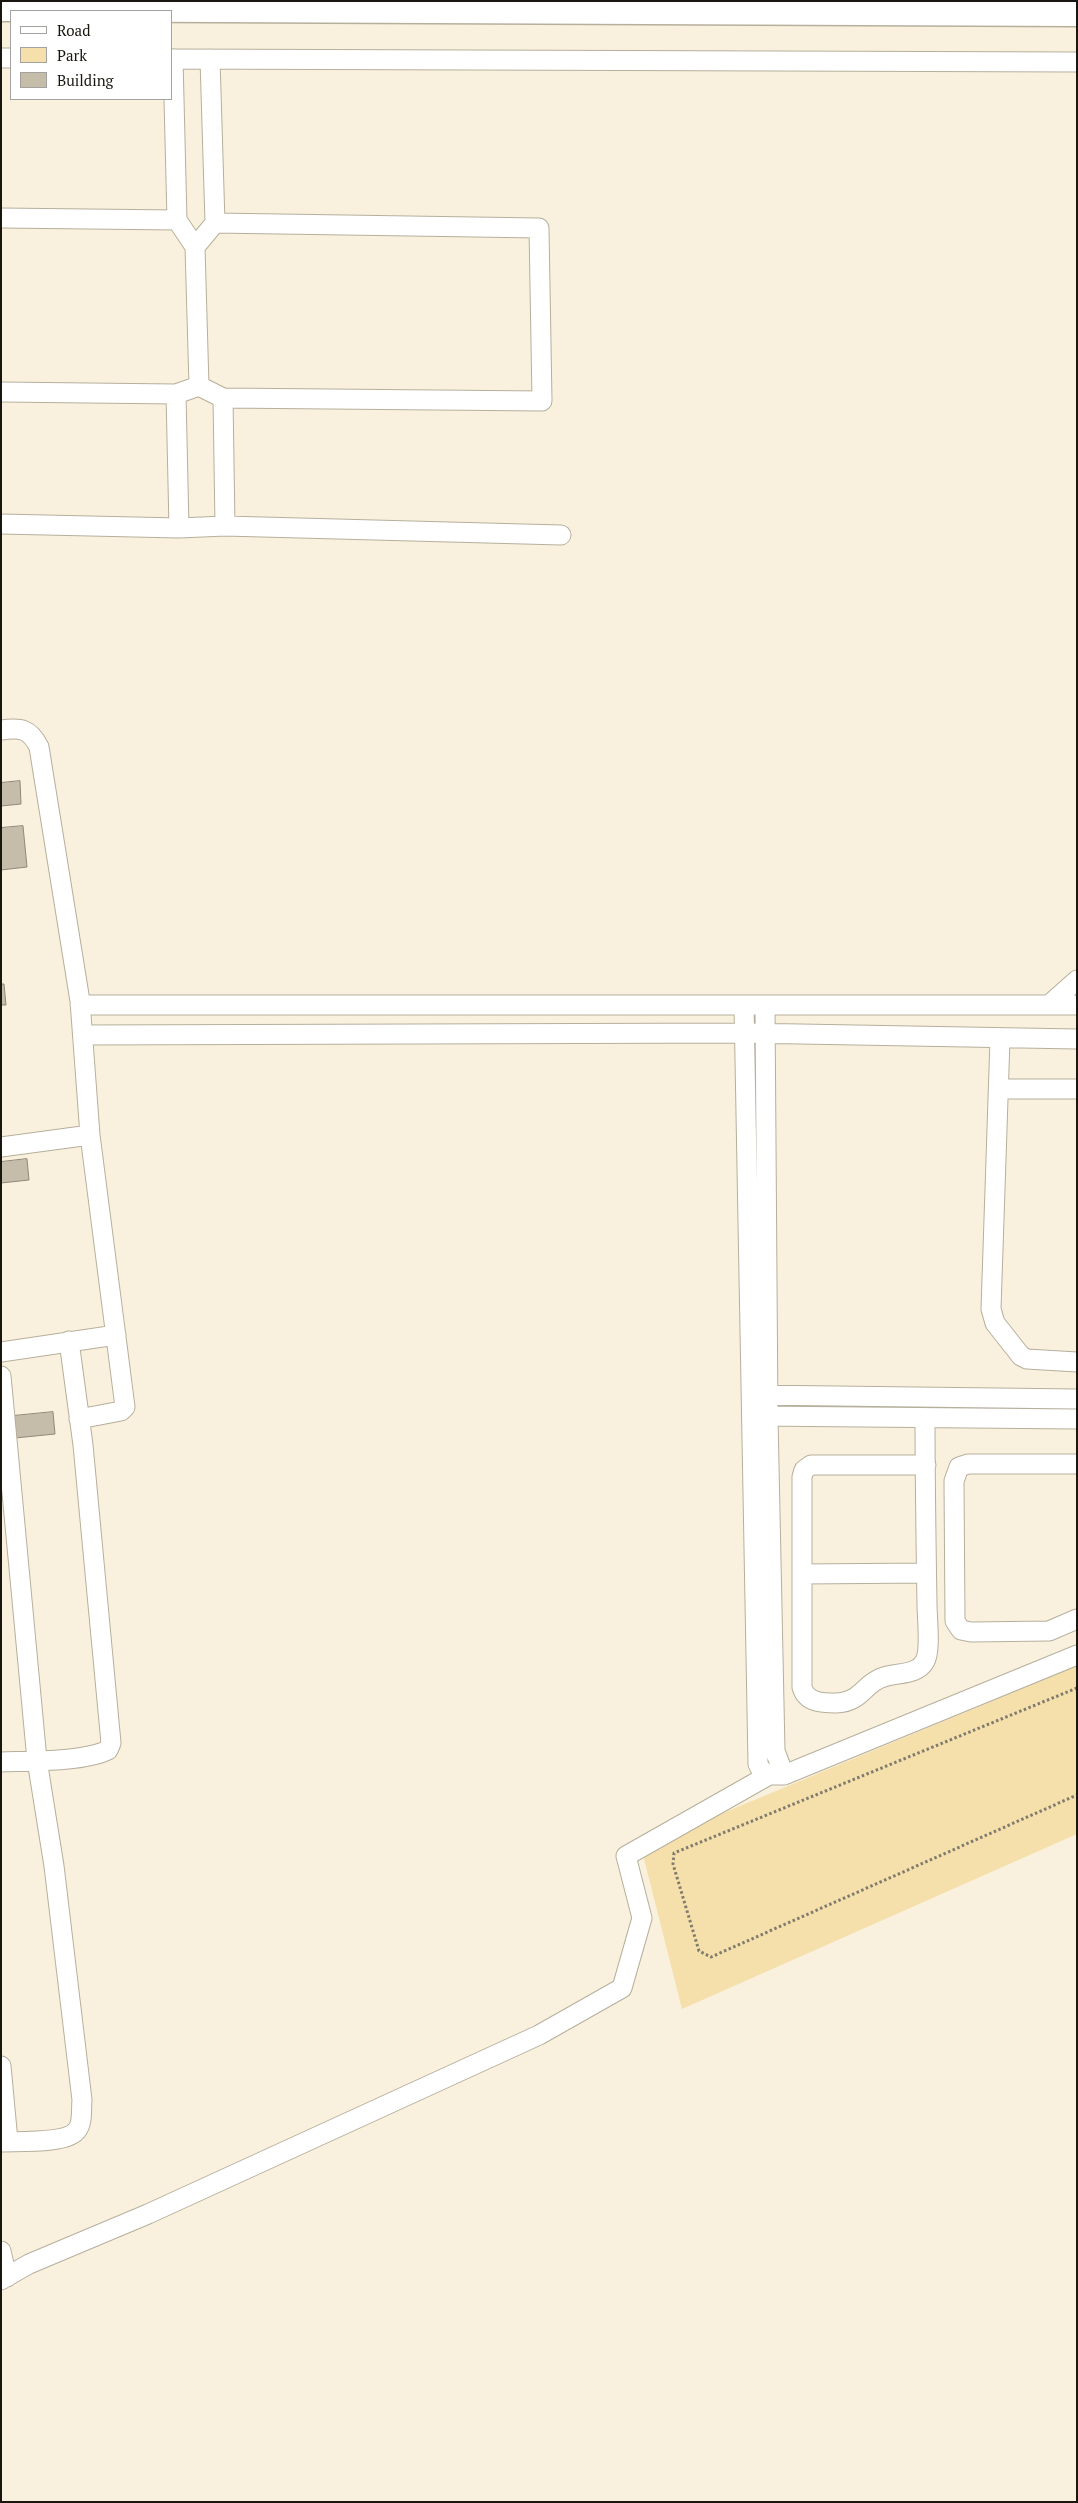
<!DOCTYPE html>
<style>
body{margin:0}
#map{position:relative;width:1078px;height:2503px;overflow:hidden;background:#f9f1dd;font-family:"PT Serif",serif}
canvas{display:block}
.frame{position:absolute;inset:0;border:2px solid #19160f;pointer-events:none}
.legend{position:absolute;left:10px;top:10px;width:162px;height:90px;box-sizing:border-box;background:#fff;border:1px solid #a3a29f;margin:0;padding:6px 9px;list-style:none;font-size:15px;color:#19160f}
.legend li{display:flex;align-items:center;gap:10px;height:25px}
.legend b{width:25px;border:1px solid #a3a29f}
</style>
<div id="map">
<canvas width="1078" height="2503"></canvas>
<div class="frame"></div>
<ul class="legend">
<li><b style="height:6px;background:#fff"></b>Road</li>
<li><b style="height:14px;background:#f5e0ab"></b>Park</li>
<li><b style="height:14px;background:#c5bdaa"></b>Building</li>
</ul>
</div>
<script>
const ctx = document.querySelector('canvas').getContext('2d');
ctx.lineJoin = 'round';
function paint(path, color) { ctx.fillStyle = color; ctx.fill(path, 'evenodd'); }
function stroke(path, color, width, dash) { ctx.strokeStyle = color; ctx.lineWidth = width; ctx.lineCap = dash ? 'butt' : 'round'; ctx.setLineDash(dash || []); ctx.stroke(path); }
paint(new Path2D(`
 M1077,1666v168l-395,175 -41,-162z`), '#f5e0ab');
const building = new Path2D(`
 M20,781l1,23 -20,2v-23z
 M23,826l4,41 -26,3v-42z
 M1,984h3l2,21h-5z
 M27,1159l2,21 -28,3v-21z
 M53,1412l2,22 -40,4 -2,-22z`);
paint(building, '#c5bdaa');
stroke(building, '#8f8876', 1);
const street = new Path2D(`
 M1,58h10
 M171,59l906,3
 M210,59l5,164 324,5 3,173 -319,-3 2,128 336,9
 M1,218l176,2 -4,-161
 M177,220l18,27 20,-24
 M195,247l4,139 24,12
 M1,392l175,2 23,-8
 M1,524l178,4 -3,-134
 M179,528l46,-2
 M1,730c20,-3 29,-1 38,17l41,254 10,134 35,272 -4,4 -42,8
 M1050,1004l27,-24
 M80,1005h997
 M744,1005l14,759c5,13 15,11 26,11l293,-120
 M765,1005l3,412 7,334 9,24
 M83,1035l662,-2 332,6
 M1000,1039l-9,270 4,14 26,33 6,3 50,3
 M1000,1089h77
 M1,1147l89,-12
 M1,1352l115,-17
 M1,1376l36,384 17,106 28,234c-1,9 1,23 -5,30 -9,14 -60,11 -76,12
 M756,1395l321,4
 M756,1416l321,3
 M925,1418c0,62 1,124 2,186 0,14 4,46 -2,57 -8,15 -29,11 -44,17 -18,7 -20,24 -45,25 -13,0 -30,0 -34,-16v-210l2,-7 7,-5h115
 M1077,1464h-109l-9,3 -5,14 1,140 6,9 10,2 78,-1 28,-12
 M802,1574l124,-1
 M1,1762c29,-1 82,0 107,-12l3,-7 -28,-298 -14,-104
 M1,2066l7,75
 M1,2251l6,26
 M1,2280l28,-16 119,-50 391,-179 83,-47 20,-70 -16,-62 143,-81`);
const secondary = new Path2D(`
 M1,8l1076,5`);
stroke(street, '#b6af9c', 21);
stroke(secondary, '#b6af9c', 29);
stroke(new Path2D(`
 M1077,1688l-403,165 -1,11 26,87 12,6 366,-162`), '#817b6e', 3, [2.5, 2.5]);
stroke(street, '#fff', 19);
stroke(secondary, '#fff', 26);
</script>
